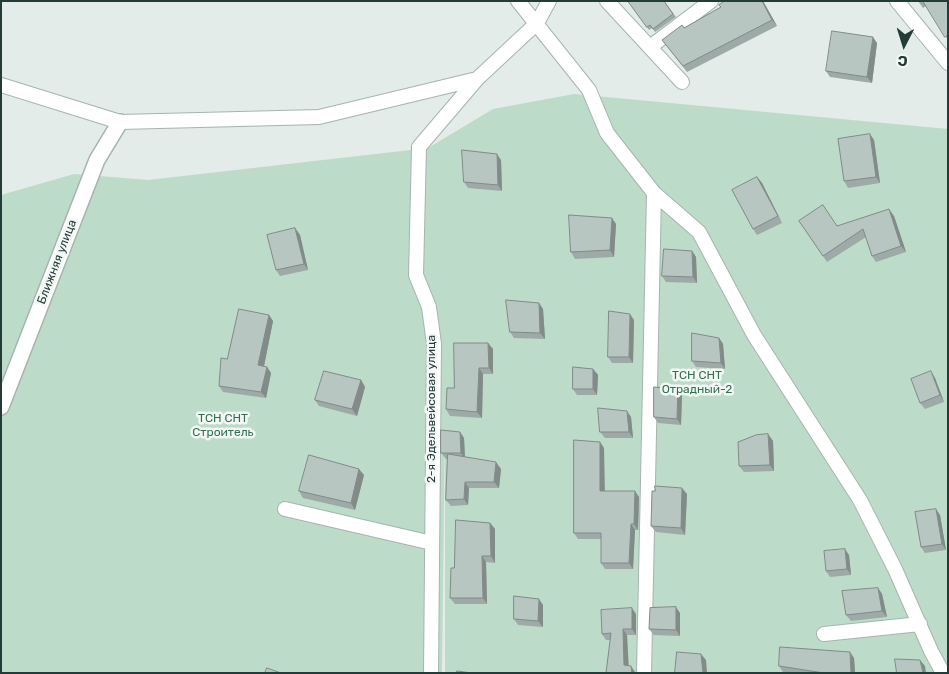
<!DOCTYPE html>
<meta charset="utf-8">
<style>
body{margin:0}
#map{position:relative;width:949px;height:674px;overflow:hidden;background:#e3ece9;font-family:Rubik,sans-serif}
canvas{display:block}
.frame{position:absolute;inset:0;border:2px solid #243c38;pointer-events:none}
.north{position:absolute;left:879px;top:20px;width:50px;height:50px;-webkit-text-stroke:4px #f3f8f6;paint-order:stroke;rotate:185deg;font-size:14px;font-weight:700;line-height:20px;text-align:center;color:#243c38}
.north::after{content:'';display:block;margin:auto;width:18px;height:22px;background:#243c38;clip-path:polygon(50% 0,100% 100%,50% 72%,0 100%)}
</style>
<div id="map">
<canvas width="949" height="674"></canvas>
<div class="frame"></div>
<div class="north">С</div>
</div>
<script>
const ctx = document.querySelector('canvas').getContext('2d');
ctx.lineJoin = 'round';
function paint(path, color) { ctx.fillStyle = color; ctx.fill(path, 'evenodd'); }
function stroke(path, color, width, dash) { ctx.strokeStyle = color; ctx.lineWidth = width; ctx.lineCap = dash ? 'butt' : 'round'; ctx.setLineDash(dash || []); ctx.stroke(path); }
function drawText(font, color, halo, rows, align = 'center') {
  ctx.font = font + ' Rubik,sans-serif'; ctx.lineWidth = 5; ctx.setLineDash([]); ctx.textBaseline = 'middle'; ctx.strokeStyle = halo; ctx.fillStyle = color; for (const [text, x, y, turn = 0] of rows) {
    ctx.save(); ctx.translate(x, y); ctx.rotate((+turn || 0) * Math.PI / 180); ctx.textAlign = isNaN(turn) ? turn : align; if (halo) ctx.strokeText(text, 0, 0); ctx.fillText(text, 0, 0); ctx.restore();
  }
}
paint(new Path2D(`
 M574,94l374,35v544h-503v-246l-3,246h-441v-478l73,-21 74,6 280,-32 65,-39z`), '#bddbc9');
const service = new Path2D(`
 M518,1l71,89 18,43 47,60 45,39 55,103 106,165 35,69 36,82 12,22
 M607,1l75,81
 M897,1l51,62
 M650,47l61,-46
 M1,85l119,37 199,-5 158,-38 60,-56 12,-22
 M285,509l147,34
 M824,634l96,-10
 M431,673l3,-329 -5,-37 -13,-32 3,-128 58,-68
 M644,673l10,-480`);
const minor = new Path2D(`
 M1,407l96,-247 23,-38`);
stroke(service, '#a6b4b0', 16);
stroke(minor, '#a6b4b0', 18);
stroke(service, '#fff', 14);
stroke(minor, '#fff', 15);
paint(new Path2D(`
 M628,1h36l12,16 -21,15 -3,-4 -3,2z
 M725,1h38l14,25 -90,46 -25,-32 22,-12 37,-21z
 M918,1h30v39l-22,-34 -3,2z
 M877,43l-5,40 -42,-6 -4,-6z
 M874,140l6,43 -32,5 -4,-7z
 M501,160l1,31 -34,-3 -4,-6z
 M757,177l5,6 20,40 -25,12 -4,-6z
 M894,216l12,36 -30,10 -4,-6 -6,-19 -39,25 -28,-41 38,5z
 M616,224l-2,33 -39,2 -4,-7z
 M295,228l5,7 8,35 -28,6 -4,-6z
 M692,251l4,6 1,26 -31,-1 -4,-6z
 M539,303l4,6 2,30 -31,-1 -4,-6z
 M269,315l4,6 -9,45 3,1 4,6 -5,25 -43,-6 -4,-6 8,-27z
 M634,320l-1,43h-21l-4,-6z
 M719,338l4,6 2,25 -29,-2 -4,-6z
 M488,343l5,6v25h-10l-1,44 -32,-2 -4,-7 8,-21z
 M593,369l5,6 -1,20h-20l-4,-6z
 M935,378l9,24 -19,7 -5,-6z
 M361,380l4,7 -8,29 -38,-10 -4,-6z
 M678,389l4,6 -1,30 -23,-2 -4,-6z
 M631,417l2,21h-28l-5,-6z
 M460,432l4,6 1,19 36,12 -2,19h-30l-1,17 -17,1 -5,-6 2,-41h-2l-5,-6z
 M768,434l5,7 1,30 -30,1 -5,-6z
 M604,448v43l35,6 -1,33h-3l-2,39h-28l-4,-6v-24h-23l-4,-6z
 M364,475l-9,35 -52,-12 -4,-7z
 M687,494l-2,41 -29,-3 -5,-6z
 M940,515l6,35 -21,3 -4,-6z
 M490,523l5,6v34l-9,-1 1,42h-32l-5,-6 4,-30z
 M849,555l2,20 -21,2 -4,-6z
 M878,588l4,6 5,23 -36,4 -5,-6z
 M543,605v22l-25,-2 -4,-6z
 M680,613v23l-26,-1 -5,-6z
 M636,614v21h-9l1,31 7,7h-29l5,-33h-5l-4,-6z
 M854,658l1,15h-68l-4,-1 -4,-6z`), '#9eaaa7');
paint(new Path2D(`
 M762,1h1l14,25 -5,-6z
 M873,37l4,6 -5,40 -5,-6z
 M870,134l4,6 6,43 -4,-6z
 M497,154l4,6 1,31 -4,-6z
 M757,177l5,6 20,40 -4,-7z
 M889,209l5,7 12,36 -5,-6z
 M612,218l4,6 -2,33 -4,-7z
 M295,228l5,7 8,35 -4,-6z
 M692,251l4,6 1,26 -4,-6z
 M539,303l4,6 2,30 -5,-6z
 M630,314l4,6 -1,43 -4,-6z
 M269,315l4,6 -10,50 -5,-6z
 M719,338l4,6 2,25 -4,-6z
 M488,343l5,6v25l-4,-6z
 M267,367l4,6 -5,25 -5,-6z
 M479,368l4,6 -1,44 -5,-6z
 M593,369l5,6 -1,20 -4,-6z
 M931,371l4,7 9,24 -4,-7z
 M361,380l4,7 -8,29 -5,-7z
 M678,389l4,6 -1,30 -4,-6z
 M627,411l4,6 2,21 -4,-6z
 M460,432l4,6 1,22 -4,-7z
 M768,434l5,7 1,30 -4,-6z
 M600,442l4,6 1,49 -5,-6z
 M496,462l5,7 -2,19 -5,-6z
 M359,469l5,6 -9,35 -4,-7z
 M465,482l4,6 -1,17 -4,-6z
 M682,488l5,6 -2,41 -4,-7z
 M635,491l4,6 -1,33 -4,-6z
 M936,509l4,6 6,35 -4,-6z
 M490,523l5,6v34l-4,-7z
 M631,524l4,6 -2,39 -4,-6z
 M845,549l4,6 2,20 -4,-6z
 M482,556l4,6 1,42 -4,-6z
 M878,588l4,6 5,23 -5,-6z
 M539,599l4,6v22l-5,-6z
 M676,607l4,6v23l-4,-6z
 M632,608l4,6v21l-4,-6z
 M623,629l4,6 2,36 -5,-6z
 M850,652l4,6 1,15h-4z
 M701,654l5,6 1,13h-4z
 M920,660l5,6 1,7h-3z
 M631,666l4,6v1h-3z`), '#818b88');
const building = new Path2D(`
 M628,1h36l9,13 -20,15 -3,-4 -3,2z
 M725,1h37l10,19 -89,46 -21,-26 20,-15 2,3 37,-21 -2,-2z
 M923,1h25v34l-3,2z
 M832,31l41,6 -6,40 -41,-6z
 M870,134l6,43 -32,4 -6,-42z
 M462,150l35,4 1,31 -34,-3z
 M757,177l21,39 -25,13 -21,-39z
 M823,205l14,21 52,-17 12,37 -29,10 -9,-27 -40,27 -24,-35z
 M569,215l43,3 -2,32 -39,2z
 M295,228l9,36 -28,6 -9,-35z
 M664,249l28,2 1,26 -31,-1z
 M506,300l33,3 1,30 -30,-1z
 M239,309l30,6 -11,50 9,2 -6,25 -42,-6 2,-28 6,1z
 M609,311l21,3 -1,43h-21z
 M692,333l27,5 2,25 -29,-2z
 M454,343h34l1,25h-10l-2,44 -31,-3 1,-21h7z
 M573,367l20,2v20h-20z
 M324,371l37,9 -9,29 -37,-9z
 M931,371l9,24 -20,8 -9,-24z
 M654,387l24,2 -1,30 -23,-2z
 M598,408l29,3 2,21h-29z
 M441,430l19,2 1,21h-20z
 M768,434l2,31 -31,1 -1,-24 18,-7z
 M574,440l26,2v49h35l-1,33h-3l-2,39h-28v-30h-27z
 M448,454l48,8 -2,20h-29l-1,17 -18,1z
 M309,455l50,14 -8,34 -52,-12z
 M655,486l27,2 -1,40 -30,-2 1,-35h3z
 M936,509l6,35 -21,3 -6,-35z
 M456,520l34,3 1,33h-9l1,42h-33l1,-30h3z
 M845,549l2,20 -21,2 -2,-20z
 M878,588l4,23 -36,4 -4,-24z
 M514,596l25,3 -1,22 -24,-2z
 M676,607v23l-27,-1 1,-21z
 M632,608v21h-9l1,36 7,1 1,7h-26l5,-40 -9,1 -1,-24z
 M780,647l70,5 1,21h-27l-45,-7z
 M677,652l24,2 2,19h-28z
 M895,659l25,1 3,13h-26z
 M267,668l14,5h-16z
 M457,671l15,2h-15z`);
paint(building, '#b8c6c2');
stroke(building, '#818b88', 1);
drawText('12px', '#243c38', '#f3f8f6', [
 ["Ближняя улица",57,262,-69],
 ["2-я Эдельвейсовая улица",432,409,-90]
]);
drawText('12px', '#317050', '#f3f8f6', [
 ["ТСН СНТ",697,376],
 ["Отрадный-2",697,390],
 ["ТСН СНТ",223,419],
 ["Строитель",223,433]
]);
</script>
